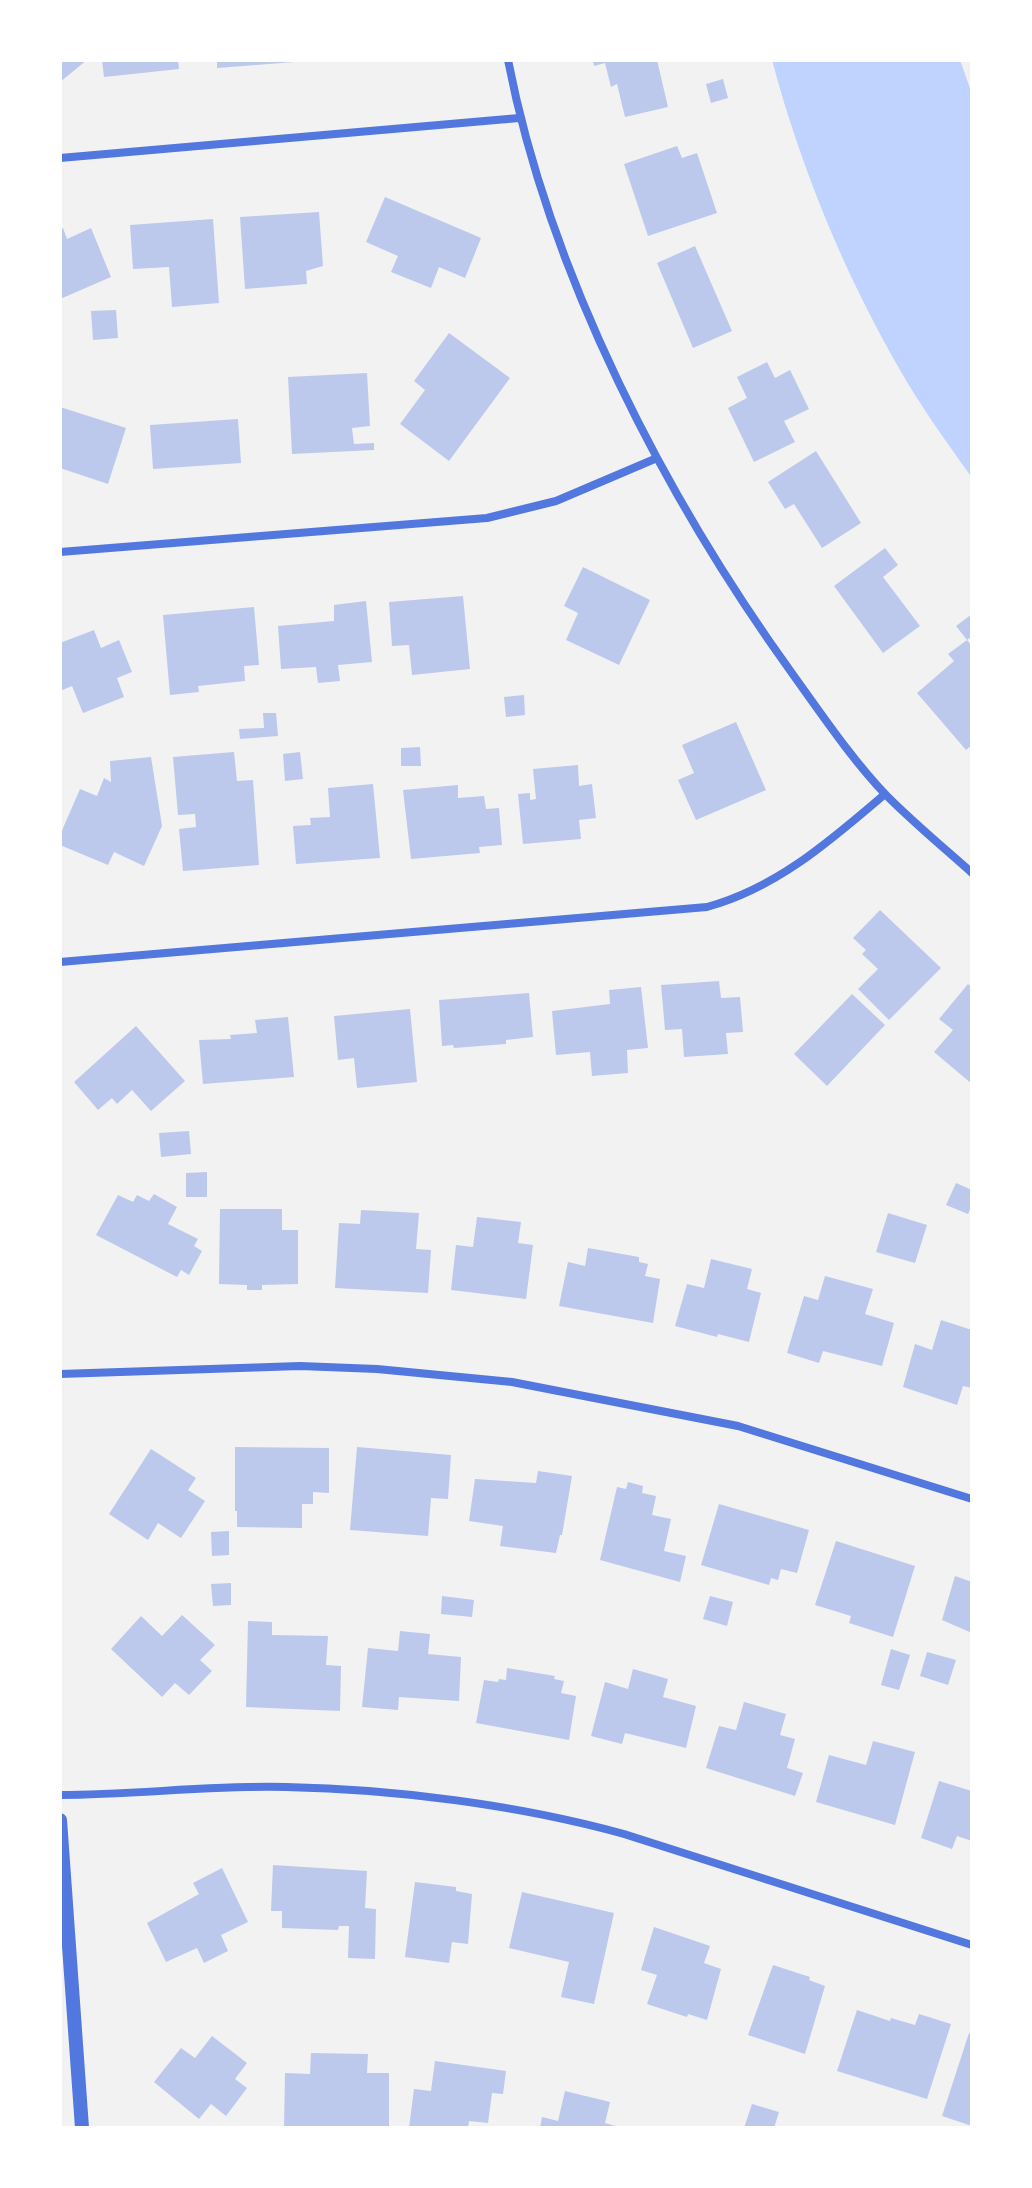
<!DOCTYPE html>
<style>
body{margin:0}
#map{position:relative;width:1032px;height:2188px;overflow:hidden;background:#f2f2f2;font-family:Roboto,sans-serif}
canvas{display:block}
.frame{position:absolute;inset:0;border:62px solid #fff;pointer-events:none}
</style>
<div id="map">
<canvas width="1032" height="2188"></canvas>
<div class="frame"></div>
</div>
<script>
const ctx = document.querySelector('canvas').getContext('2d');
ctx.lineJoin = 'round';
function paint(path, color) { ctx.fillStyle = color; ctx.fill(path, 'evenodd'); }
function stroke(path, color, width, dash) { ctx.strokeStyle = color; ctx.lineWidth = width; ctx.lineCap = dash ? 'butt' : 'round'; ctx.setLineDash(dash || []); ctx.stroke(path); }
paint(new Path2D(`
 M772,60h188l12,34v384c-21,-30 -43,-60 -62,-91 -60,-100 -108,-214 -138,-327z`), '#bfd3fe');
paint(new Path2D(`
 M60,60h27l-27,22z
 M102,60h76l1,9 -75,8z
 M217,60h77l1,2 -78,6z
 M593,60h64l11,47 -43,10 -8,-33 -6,3 -6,-24 -11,3z
 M723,79l5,19 -17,5 -5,-19z
 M677,146l5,12 15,-5 20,60 -69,23 -24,-72z
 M385,197l96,41 -16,40 -26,-11 -8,21 -40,-16 7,-16 -32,-14z
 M319,212l4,54 -17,5 1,13 -62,5 -5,-72z
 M213,219l6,84 -47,4 -3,-40 -36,2 -3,-44z
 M63,228l4,11 24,-11 20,49 -51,22v-69z
 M695,246l37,85 -39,17 -36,-85z
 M116,310l2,28 -25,2 -2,-29z
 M449,333l61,45 -61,83 -49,-37 25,-34 -11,-9z
 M767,362l8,16 15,-8 19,39 -25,12 11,21 -41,20 -26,-54 19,-10 -10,-21z
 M367,373l3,53 -18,2 2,16 20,-1v7l-82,4 -4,-77z
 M60,407l66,21 -18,56 -48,-16z
 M238,419l3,44 -88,6 -3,-44z
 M816,451l45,72 -39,25 -28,-44 -9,5 -17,-27z
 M885,548l13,17 -15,12 37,49 -37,27 -49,-67z
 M583,567l67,33 -31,65 -53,-25 12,-27 -14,-7z
 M463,596l7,73 -58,6 -3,-30 -17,1 -3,-44z
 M366,601l6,61 -34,3 2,16 -22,2 -2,-16 -35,2 -3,-43 56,-5v-16z
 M254,607l5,58 -15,1 1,15 -47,5 1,6 -29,3 -7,-80z
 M972,614v22l-5,4 -11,-14z
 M94,630l7,18 18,-8 13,32 -15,6 7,19 -41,16 -11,-27 -12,5v-48z
 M967,640l5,6v99l-6,5 -49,-57 37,-32 -6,-7z
 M524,695l1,20 -19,2 -2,-20z
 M263,713h13l2,23 -38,3 -1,-10 25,-1z
 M736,722l30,68 -70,30 -18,-40 16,-7 -12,-28z
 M420,747l1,19h-20v-18z
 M234,752l3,29 16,-1 6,85 -76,6 -4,-42 17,-2 -1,-13 -17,1 -5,-58z
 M300,752l3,27 -18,2 -2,-27z
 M151,757l11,69 -18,40 -30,-14 -6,13 -48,-20v-10l20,-46 17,7 7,-18 7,4 -1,-21z
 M578,765l1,21 13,-2 4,34 -17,2 2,19 -58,5 -5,-50 12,-1v7l6,-1 -3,-30z
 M373,784l7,74 -84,6 -3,-38 18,-1 -1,-7 20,-1 -2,-29z
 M458,785v13l26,-2 2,13 13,-1 3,37 -23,2 1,6 -69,6 -8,-69z
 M880,910l61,58 -52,52 -31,-31 20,-20 -16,-15 4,-4 -13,-12z
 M719,981l2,17 19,-1 3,35 -17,1 2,21 -44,3 -2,-28 -17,1 -4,-45z
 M968,984l4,4v96l-38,-32 19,-22 -14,-11z
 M641,987l7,61 -21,2 1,23 -36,3 -2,-24 -34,3 -4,-44 58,-7 -1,-14z
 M529,993l4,44 -27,3v4l-52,4 -1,-3 -11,1 -3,-46z
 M852,994l33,31 -58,61 -33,-32z
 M410,1009l7,73 -60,6 -3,-30 -16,2 -4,-44z
 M288,1017l6,60 -91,7 -4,-44 32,-1 -1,-4 27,-2 -2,-13z
 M136,1026l49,55 -34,30 -19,-21 -15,14 -5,-6 -14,12 -24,-28z
 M189,1131l2,23 -30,3 -2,-24z
 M207,1172v25h-21v-24z
 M956,1183l16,7v15l-4,9 -22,-9z
 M154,1194l23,13 -9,17 30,15 -4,7 8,5 -13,24 -8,-5 -4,7 -81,-42 22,-40 15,7 4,-7 12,6z
 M220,1209h62v21h16v54l-36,1v5h-15v-5l-28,-1z
 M361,1210l58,3 -3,36 15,1 -3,43 -93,-5 4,-65 21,1z
 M888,1213l39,12 -12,38 -39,-11z
 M477,1217l44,5 -3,21 15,2 -7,54 -75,-9 5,-45 17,2z
 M588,1248l51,9v5l9,2 -3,12 15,3 -7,44 -94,-17 9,-44 17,4z
 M711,1259l41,10 -5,20 14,4 -12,49 -31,-8 -1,3 -42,-11 12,-42 17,4z
 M825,1276l48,13 -8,25 29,9 -12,43 -59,-15 -4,12 -32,-10 17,-57 14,4z
 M941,1320l31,10v58l-9,-2 -6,19 -54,-18 12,-43 17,6z
 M235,1447l94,1v45l-16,-1v12h-11v24l-65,-1v-16h-2z
 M357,1447l94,8 -3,44 -17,-1 -3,38 -78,-6z
 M151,1449l45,29 -8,12 17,11 -24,37 -23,-15 -10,17 -39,-26z
 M538,1471l34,5 -10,59h-2l-4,18 -56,-7 3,-20 -34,-5 6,-42 61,4z
 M628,1482l15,4 -1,7 14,3 -4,19 19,4 -7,32 22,5 -6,26 -80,-22 17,-73 9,2z
 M719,1504l90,26 -12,43 -16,-4 -3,11 -7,-2 -2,7 -68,-20z
 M229,1531v24l-17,1 -1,-24z
 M836,1541l79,25 -22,71 -44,-14 2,-7 -36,-11z
 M955,1576l17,6v51l-30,-13z
 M231,1583v22l-18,1 -2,-22z
 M442,1596l32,4 -2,17 -31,-3z
 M710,1596l23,6 -6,24 -24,-7z
 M182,1615l33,30 -15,15 12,11 -23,24 -14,-12 -13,14 -51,-48 30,-33 21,20z
 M248,1621l24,1v13l56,1 -2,29 15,1 -1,45 -94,-4z
 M400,1631l30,3 -2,20 33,3 -2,44 -60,-4 -1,13 -36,-3 6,-59 30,3z
 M891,1649l19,6 -11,35 -18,-5z
 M927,1652l29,8 -8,25 -28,-9z
 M507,1668l48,8 -1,3 10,2 -3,12 15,3 -7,44 -93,-17 8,-43 14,2 1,-3 7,1z
 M633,1669l35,10 -5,18 33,9 -10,42 -61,-15 -3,11 -31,-8 14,-54 23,7z
 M744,1702l42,12 -6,21 15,4 -8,29 16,5 -8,23 -89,-28 13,-42 17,4z
 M873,1741l42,11 -20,73 -79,-23 13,-47 37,10z
 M939,1781l33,10v50l-15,-5 -5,13 -31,-11z
 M273,1865l94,6 -2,37 11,1 -1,50 -27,-1 1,-32h-10l-1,4 -56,-2v-17h-11z
 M222,1868l26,54 -27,13 7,16 -24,12 -7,-15 -31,14 -19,-39 52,-29 -6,-11z
 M415,1882l41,5v4l16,3 -4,50 -16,-2 -3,21 -44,-6z
 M522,1892l92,21 -20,91 -33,-7 8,-35 -60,-14z
 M654,1927l56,19 -6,17 17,6 -14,51 -19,-6 -1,3 -40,-13 10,-29 -16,-5z
 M773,1965l37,12 -1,3 16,6 -20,68 -57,-19z
 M857,2010l33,11 1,-3 24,7 4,-11 32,10 -24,75 -90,-28z
 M969,2033l3,1v92l-30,-10z
 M212,2036l35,27 -12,16 12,9 -21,28 -15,-12 -12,15 -45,-37 27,-34 14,10z
 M311,2053l57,1 -1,19h22v53l-105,2 1,-55 25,1z
 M435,2061l71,10 -3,23 -11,-1 -4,30 -19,-2 -1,7h-59l5,-39 17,2z
 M565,2091l45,11 -5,21 17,5h-82l2,-11 16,4z
 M752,2104l27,8 -5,16h-30z`), '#bdc9ec');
stroke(new Path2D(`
 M508,60c42,216 158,439 286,616 28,39 60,86 93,120 27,27 57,52 85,77
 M60,158l459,-40
 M60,552l427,-34 69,-17 101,-43
 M60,962l647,-55c70,-19 124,-67 178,-113
 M60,1374l240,-8 77,3 135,13 226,44 234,73
 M60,1795c75,0 151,-10 226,-8 109,2 233,18 338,47l348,111`), '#5277de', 8);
stroke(new Path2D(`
 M60,1820l22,308`), '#5277de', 14);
</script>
